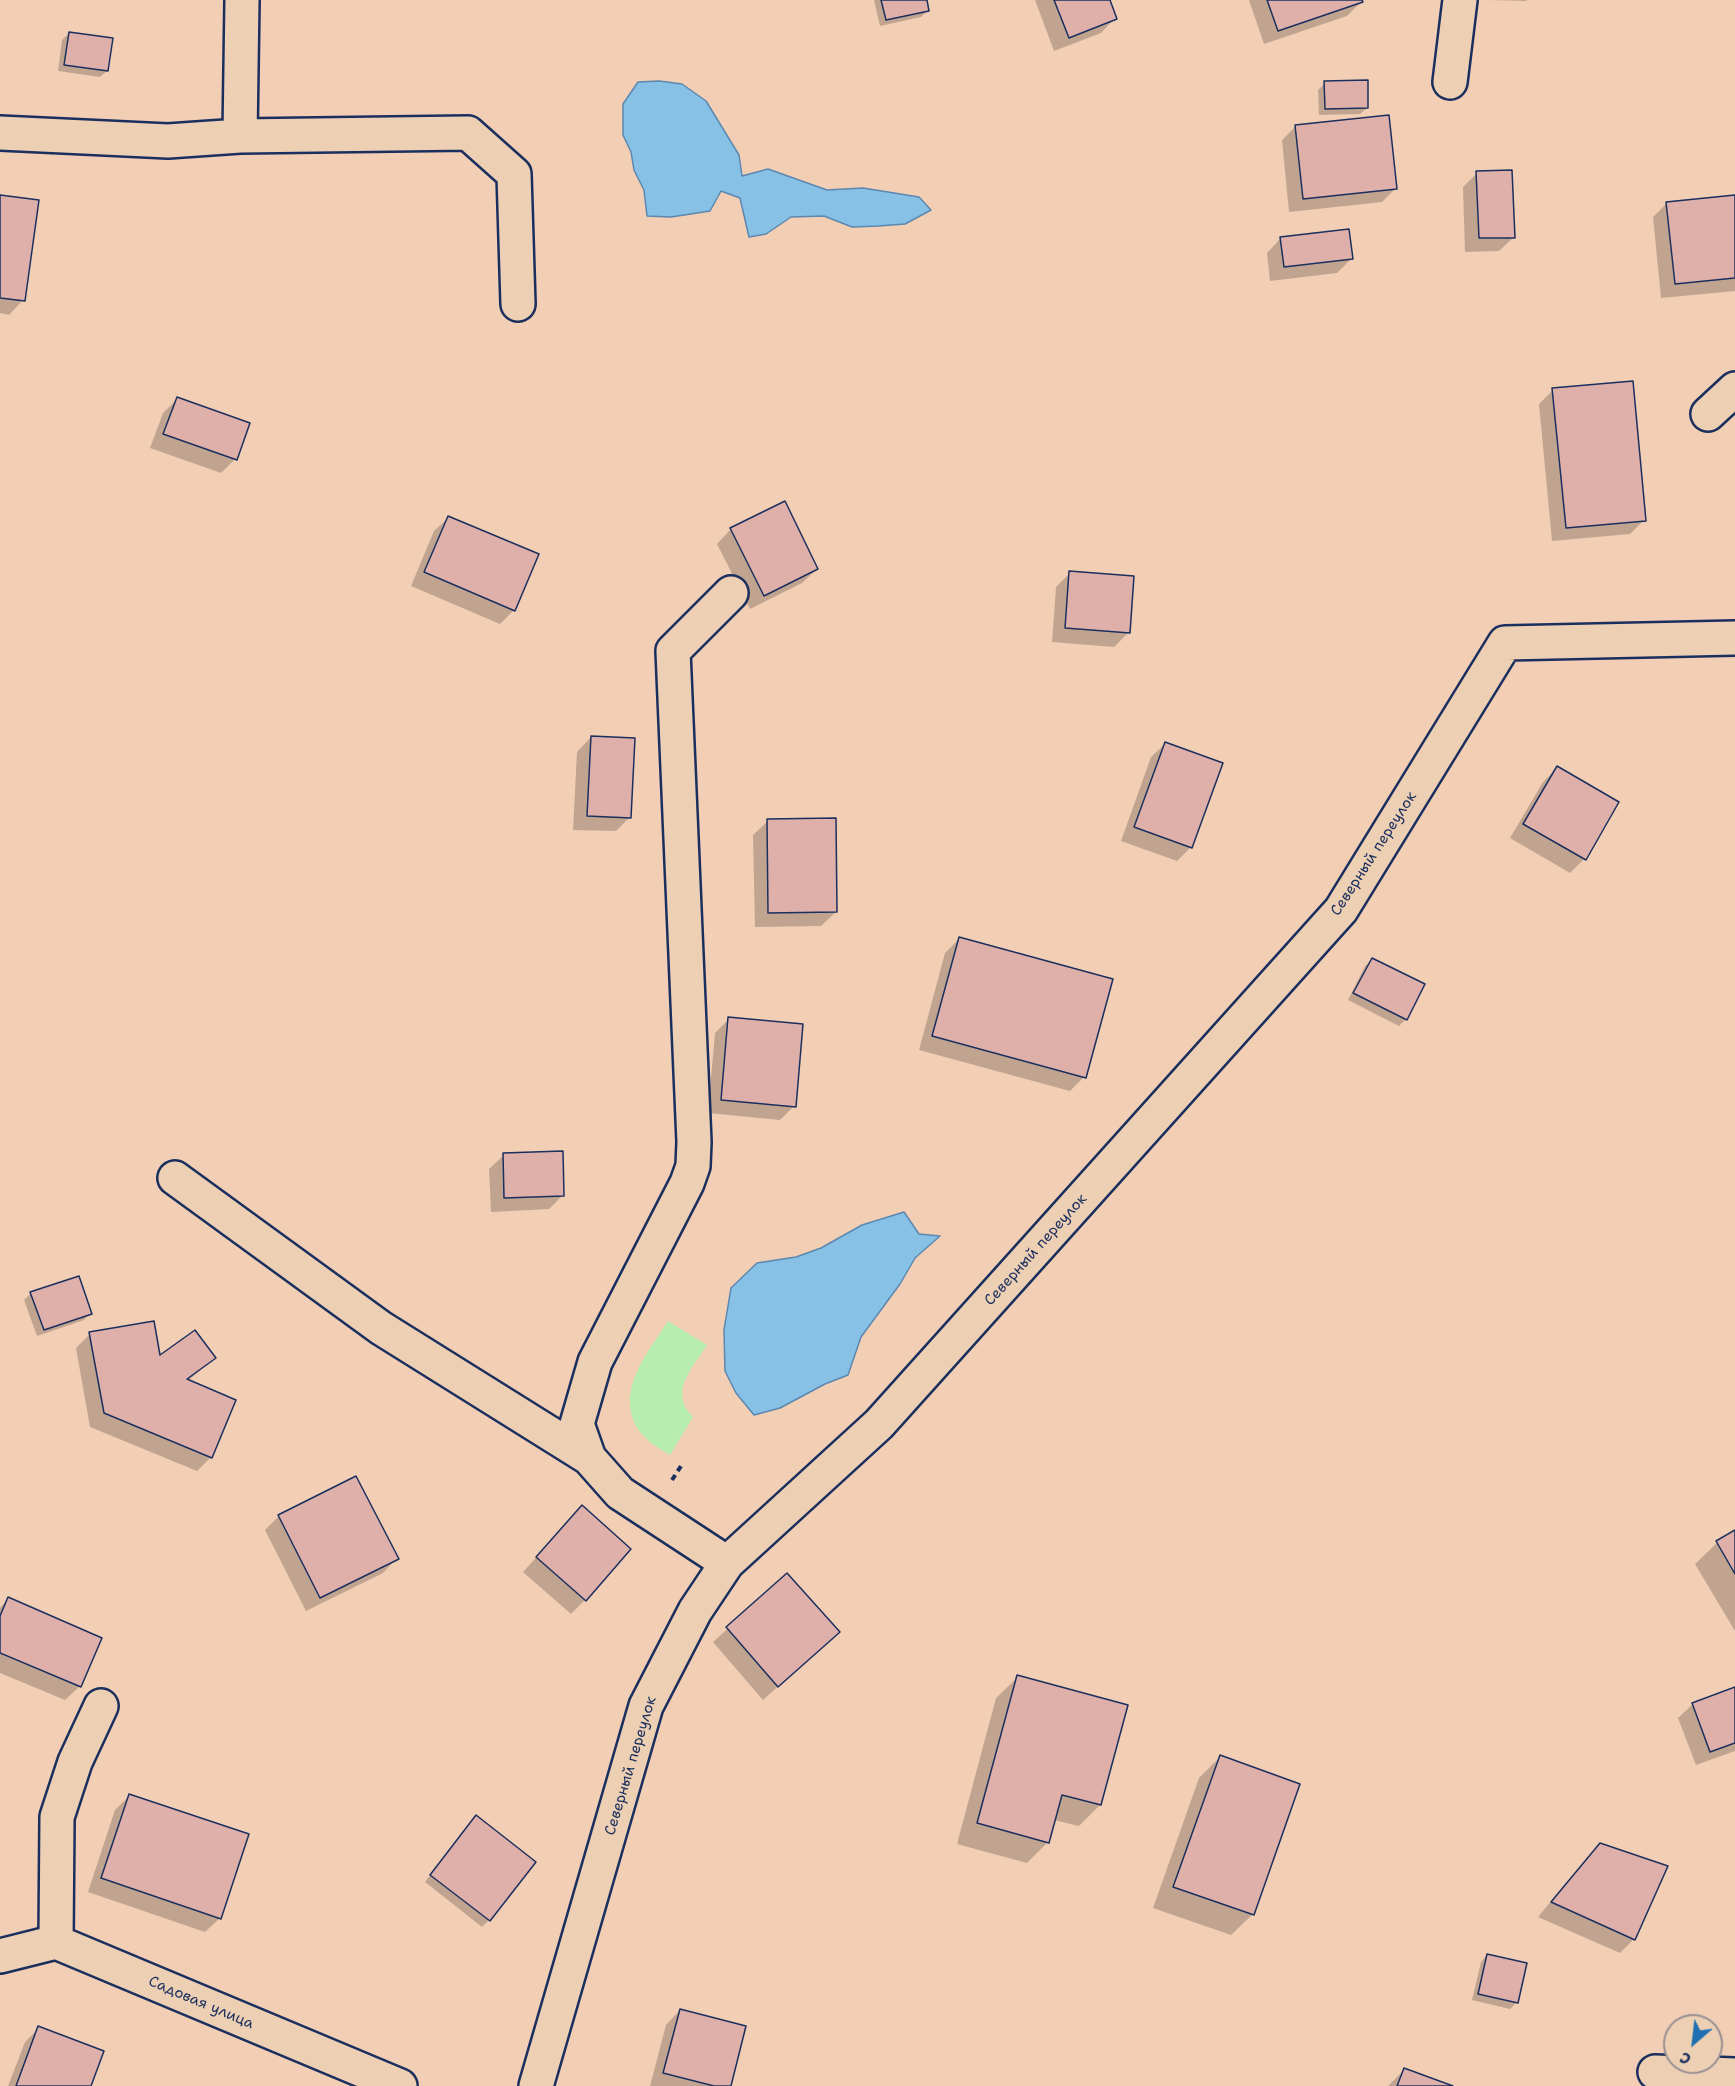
<!DOCTYPE html>
<meta charset="utf-8">
<style>
body{margin:0}
#map{position:relative;width:1735px;height:2086px;overflow:hidden;background:#f1ceb4;font-family:"Shantell Sans",sans-serif}
canvas{display:block}
.north{position:absolute;left:1663px;top:2014px;width:60px;height:60px;box-sizing:border-box;background:#edd0b4;border:2px solid #999092;border-radius:50%;rotate:208deg;font-size:16px;font-weight:700;line-height:24px;text-align:center;color:#1b2f5e}
.north::after{content:'';display:block;margin:auto;width:21px;height:27px;background:#1f6fb2;clip-path:polygon(50% 0,100% 100%,50% 72%,0 100%)}
</style>
<div id="map">
<canvas width="1735" height="2086"></canvas>
<div class="north">С</div>
</div>
<script>
const ctx = document.querySelector('canvas').getContext('2d');
ctx.lineJoin = 'round';
function paint(path, color) { ctx.fillStyle = color; ctx.fill(path, 'evenodd'); }
function stroke(path, color, width, dash) { ctx.strokeStyle = color; ctx.lineWidth = width; ctx.lineCap = dash ? 'butt' : 'round'; ctx.setLineDash(dash || []); ctx.stroke(path); }
function drawText(font, color, halo, rows, align = 'center') {
  ctx.font = font + ' "Shantell Sans",sans-serif'; ctx.lineWidth = 4.5; ctx.setLineDash([]); ctx.textBaseline = 'middle'; ctx.strokeStyle = halo; ctx.fillStyle = color; for (const [text, x, y, turn = 0] of rows) {
    ctx.save(); ctx.translate(x, y); ctx.rotate((+turn || 0) * Math.PI / 180); ctx.textAlign = isNaN(turn) ? turn : align; if (halo) ctx.strokeText(text, 0, 0); ctx.fillText(text, 0, 0); ctx.restore();
  }
}
paint(new Path2D(`
 M668,1321l39,24c-15,24 -39,47 -14,72l-23,38c-10,-6 -23,-14 -30,-23 -27,-39 7,-78 28,-111z`), '#b7edaf');
const water = new Path2D(`
 M659,81l23,3 24,17 33,54 3,21 26,-7 59,21 36,-2 56,9 12,13 -26,14 -27,2 -26,1 -28,-11 -33,1 -25,17 -17,3 -9,-39 -19,-7 -11,20 -39,6 -24,-1 -3,-26 -10,-20 -3,-18 -8,-17v-31l15,-22z
 M904,1212l15,22 21,2 -25,22 -15,26 -39,53 -13,38 -23,9 -45,24 -26,7 -18,-22 -11,-22 -1,-41 7,-42 26,-25 39,-6 25,-9 41,-23z`);
paint(water, '#87c2e6');
stroke(water, '#5c87b0', 1.5);
paint(new Path2D(`
 M874,0h51l3,10 -7,7 -41,9z
 M1035,0h73l7,18 -14,15 -47,18z
 M1249,0h112v2l-14,14 -83,28z
 M1489,0h38l-1,1z
 M69,33l38,38 -7,6 -42,-6 4,-31z
 M1325,83l42,25 -7,6 -41,1 -1,-25z
 M1296,126l100,62 -14,14 -93,10 -7,-72z
 M1477,173l37,64 -15,14 -34,1 -2,-65z
 M1735,196v95l-74,7 -8,-81 14,-14z
 M0,197l23,103 -14,15 -9,-2z
 M1281,238l70,21 -14,14 -67,8 -3,-28z
 M1553,390l91,130 -14,14 -78,7 -13,-137z
 M177,399l58,60 -14,14 -71,-25 13,-35z
 M449,517l65,93 -14,14 -89,-38 23,-55z
 M731,529l86,40 -15,14 -52,26 -33,-65z
 M1070,573l58,60 -14,14 -62,-5 4,-55z
 M591,737l39,80 -14,14 -43,-1 4,-78z
 M1166,743l25,104 -14,14 -56,-20 30,-84z
 M1557,768l60,34 -33,57 -14,14 -60,-35 33,-56z
 M768,821l68,91 -15,14 -66,1 -2,-92z
 M960,938l124,139 -14,14 -151,-41 26,-97z
 M1372,960l51,25 -17,34 -7,7 -51,-26 17,-34z
 M729,1019l65,87 -14,14 -72,-7 7,-80z
 M504,1155l59,40 -14,14 -58,3 -2,-43z
 M31,1293l59,20 -6,7 -47,16 -13,-36z
 M90,1334l68,24h56l-26,23 23,76 -14,14 -107,-44 -14,-79z
 M582,1507l3,93 -14,14 -48,-42z
 M279,1516l118,42 -14,15 -77,38 -41,-81z
 M1735,1532v99l-40,-67 22,-21z
 M787,1575l51,57 -75,68 -50,-58z
 M8,1599l72,87 -15,14 -65,-27v-65z
 M1018,1677l82,128 -21,21 -25,-6 -6,22 -21,21 -70,-19 39,-146z
 M1735,1688v63l-39,14 -18,-47 15,-14z
 M1220,1757l33,157 -22,21 -78,-27 46,-130z
 M129,1796l91,122 -15,14 -117,-40 27,-82z
 M469,1824l20,96 -7,7 -57,-45z
 M1600,1845l34,94 -14,14 -82,-36 48,-58z
 M1487,1955l30,47 -7,7 -38,-9 9,-38z
 M680,2010l50,76h-80l16,-61z
 M39,2028l51,58h-82l17,-44z
 M1404,2070l45,16h-61z`), '#0003');
const building = new Path2D(`
 M881,0h46l2,11 -43,9z
 M1054,0h56l7,19 -48,19z
 M1267,0h95l1,2 -85,29z
 M69,32l44,6 -5,33 -44,-6z
 M1368,80v28l-43,1 -1,-28z
 M1389,115l8,74 -94,10 -8,-74z
 M1512,170l3,68h-36l-3,-67z
 M0,195l39,5 -14,101 -25,-3z
 M1735,195v83l-60,6 -9,-82z
 M1349,229l4,30 -69,8 -4,-30z
 M1633,381l13,140 -80,7 -14,-140z
 M177,397l73,26 -13,37 -74,-26z
 M785,501l33,68 -54,27 -34,-68z
 M448,516l91,38 -24,57 -91,-39z
 M1069,571l65,5 -4,57 -65,-5z
 M591,736l44,2 -4,80 -44,-2z
 M1165,742l58,21 -31,85 -58,-21z
 M1557,766l62,36 -33,58 -63,-36z
 M836,818l1,94 -69,1 -1,-94z
 M959,937l154,42 -27,99 -154,-42z
 M1372,958l53,26 -18,36 -54,-27z
 M728,1017l75,7 -7,83 -75,-7z
 M563,1151l1,45 -60,2 -1,-45z
 M79,1276l13,38 -48,16 -14,-38z
 M154,1321l6,34 35,-25 21,28 -29,21 49,21 -24,58 -108,-45 -15,-81z
 M356,1476l43,83 -79,39 -42,-83z
 M582,1505l49,44 -45,52 -50,-44z
 M1735,1530v44l-19,-33z
 M787,1573l53,59 -62,55 -52,-60z
 M8,1597l94,41 -21,49 -81,-34v-37z
 M1017,1675l111,30 -27,100 -39,-10 -13,48 -72,-20z
 M1735,1687v56l-25,9 -18,-49z
 M1220,1755l80,29 -46,131 -81,-28z
 M129,1794l120,40 -28,85 -120,-41z
 M476,1815l60,47 -46,59 -60,-46z
 M1600,1843l68,23 -33,74 -84,-38z
 M1487,1954l40,9 -9,40 -40,-9z
 M680,2009l66,17 -15,60h-17l-51,-13z
 M38,2026l66,25 -13,35h-75z
 M1404,2068l49,18h-56z`);
paint(building, '#dfb0aa');
stroke(building, '#1b2f5e', 1.5);
const minor = new Path2D(`
 M1450,82l10,-82
 M0,133l168,8 72,-5 228,-3 46,41 4,130
 M240,136l2,-136
 M1708,414l27,-25
 M175,1178l206,150 208,130
 M727,1563l-107,-70 -31,-35 -12,-34 18,-62 92,-179 6,-17 1,-24 -21,-491 58,-58
 M56,1942l1,-125 18,-55 26,-56
 M0,1956l56,-14 344,144
 M1655,2072l80,3
 M536,2086l110,-380 49,-95 32,-48 152,-139 462,-514 164,-267 230,-5`);
stroke(minor, '#1b2f5e', 38);
stroke(new Path2D(`
 M672,1480l11,-17`), '#1b2f5e', 4, [6, 4.5]);
stroke(minor, '#edd0b4', 33);
drawText('15px', '#1b2f5e', '#edd0b4', [
 ["Северный переулок",1374,854,-57],
 ["Северный переулок",1036,1250,-48],
 ["Северный переулок",631,1766,-73],
 ["Садовая улица",201,2003,23]
]);
</script>
